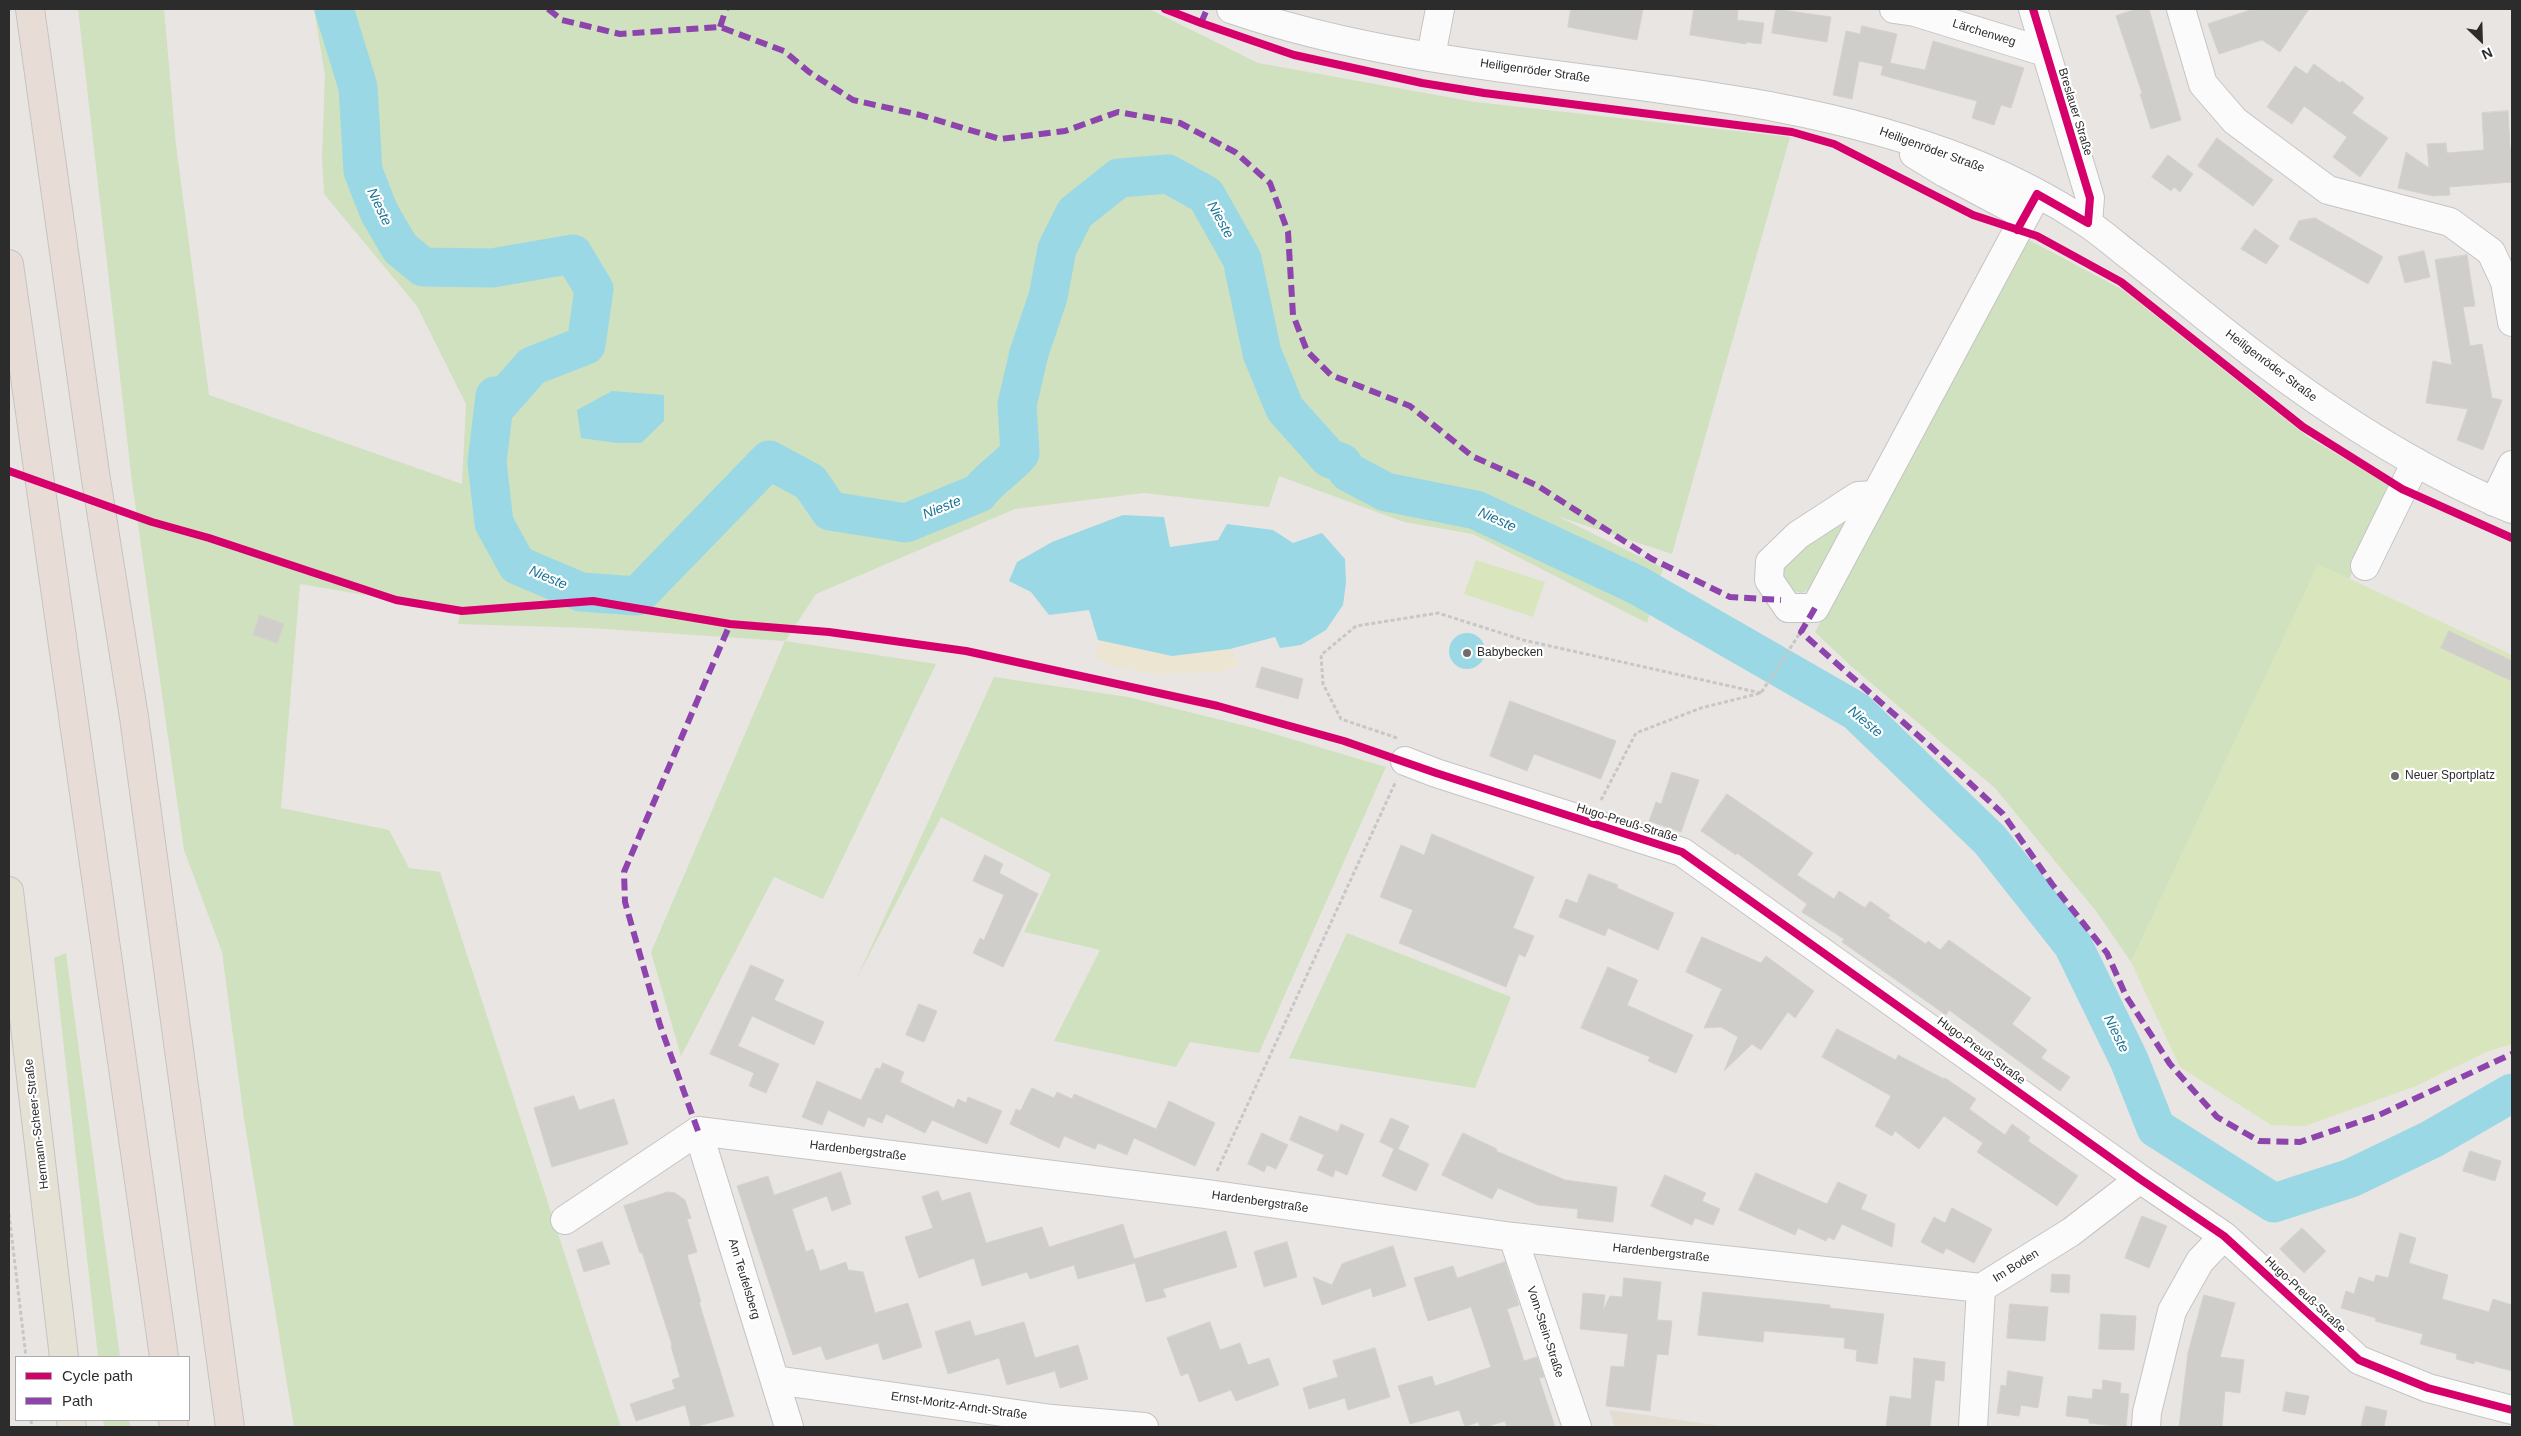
<!DOCTYPE html>
<meta charset="utf-8">
<style>
body{margin:0}
#map{position:relative;width:2521px;height:1436px;overflow:hidden;background:#e9e5e2;font-family:Helvetica,sans-serif}
canvas{display:block}
.frame{position:absolute;inset:0;border:10px solid #2c2c2c;pointer-events:none}
.legend{position:absolute;left:15px;top:1356px;width:175px;height:65px;box-sizing:border-box;background:#fff;border:1px solid #ababab;margin:0;padding:6px 9px;list-style:none;font-size:15px;color:#2c2c2c}
.legend li{display:flex;align-items:center;gap:10px;height:25px}
.legend b{width:25px;border:1px solid #ababab}
.north{position:absolute;left:2456px;top:15px;width:50px;height:50px;-webkit-text-stroke:4px #fff;paint-order:stroke;rotate:156deg;font-size:14px;font-weight:700;line-height:20px;text-align:center;color:#2c2c2c}
.north::after{content:'';display:block;margin:auto;width:18px;height:22px;background:#2c2c2c;clip-path:polygon(50% 0,100% 100%,50% 72%,0 100%)}
</style>
<div id="map">
<canvas width="2521" height="1436"></canvas>
<div class="frame"></div>
<ul class="legend">
<li><b style="height:6px;background:#d6006c"></b>Cycle path</li>
<li><b style="height:6px;background:#8e44ad"></b>Path</li>
</ul>
<div class="north">N</div>
</div>
<script>
const ctx = document.querySelector('canvas').getContext('2d');
ctx.lineJoin = 'round';
function paint(path, color) { ctx.fillStyle = color; ctx.fill(path, 'evenodd'); }
function stroke(path, color, width, dash) { ctx.strokeStyle = color; ctx.lineWidth = width; ctx.lineCap = dash ? 'butt' : 'round'; ctx.setLineDash(dash || []); ctx.stroke(path); }
function drawText(font, color, halo, rows, align = 'center') {
  ctx.font = font + ' Helvetica,sans-serif'; ctx.lineWidth = 4.5; ctx.setLineDash([]); ctx.textBaseline = 'middle'; ctx.strokeStyle = halo; ctx.fillStyle = color; for (const [text, x, y, turn = 0] of rows) {
    ctx.save(); ctx.translate(x, y); ctx.rotate((+turn || 0) * Math.PI / 180); ctx.textAlign = isNaN(turn) ? turn : align; if (halo) ctx.strokeText(text, 0, 0); ctx.fillText(text, 0, 0); ctx.restore();
  }
}
paint(new Path2D(`
 M1609,1410l119,17h-113z`), '#e3dcd1');
paint(new Path2D(`
 M78,9h86l12,136 33,250 253,89 4,-80 -49,-98 -93,-112 -2,-36 3,-83 -11,-66h835l109,54 217,39 315,35 -118,417 -115,-38 106,52 -16,55 -174,-89 -69,-12 -125,-46 -10,31 -125,-14 -129,16 -199,85 -31,47 151,23 -113,235 -49,-22 -93,179 -30,-104 134,-311 -195,-13 -132,-4 3,-13 -161,-27 -19,224 108,22 20,38 31,4 181,555h-327l-50,-308 -22,-167 -38,-102 -52,-368z
 M2027,239l96,51 186,148 85,49 -45,92 -31,-14 -187,397 -35,-51 -101,-123 -144,-122 -36,-34z
 M1854,510l-33,73 -19,10c-20,-5 -24,-15 -16,-33z
 M994,677l134,20 126,31 132,39 -127,286 -69,-11 -14,25 -122,-26 46,-91 -76,-18 27,-58 -110,-57 -85,163z
 M1347,933l164,64 -36,91 -186,-30z
 M66,953l54,404h-22l-44,-399z
 M103,1420h26l1,7h-26z`), '#cfe1be');
paint(new Path2D(`
 M1098,640l74,16 58,-7 10,14 -17,9 -68,2 -44,-8 -15,-8z`), '#ece5d2');
paint(new Path2D(`
 M1476,560l69,22 -12,35 -69,-23z
 M2318,564l194,91v389l-26,8 -70,34 -111,40 -34,-1 -91,-58 -49,-105z`), '#d9e5bc');
paint(new Path2D(`
 M612,391l52,4v26l-23,22h-24l-36,-5 -4,-28z
 M1123,515l41,2 6,30 48,-7 9,-16 46,6 20,13 29,-10 23,26 1,24 -3,22 -17,25 -25,15 -21,3 -5,-11 -45,12 -58,7 -74,-16 -9,-30 -40,5 -18,-23 -22,-11 8,-19 35,-20z
 M1449 651a18 18 0 1 1 36 0a18 18 0 1 1-36 0Z`), '#9bd8e5');
stroke(new Path2D(`
 M334,9l24,78 5,84 16,41 21,36 23,19 69,1 81,-14 21,35 -8,56 -54,21 -37,42v-12l-8,66 7,61 23,42 64,27 56,4 132,-136 41,22 20,29 76,12 73,-30c10,-15 29,-25 41,-40l-3,-48 12,-52 19,-56 9,-48 18,-36 44,-35 49,-4 38,21 36,64 20,94 23,56 44,49 13,5 6,9 38,20 90,18 161,75 219,126 134,129 83,105 56,115 27,68 118,75 77,-25 81,-39 80,-46`), '#9bd8e5', 39);
const building = new Path2D(`
 M1571,9h72l-6,31 -69,-13z
 M1694,9h44l-1,11 27,3 -3,21 -15,-2v2l-56,-9z
 M1776,9l55,8 -4,25 -55,-9z
 M2137,9h12l32,111 -30,9 -11,-35 2,-1 -26,-77z
 M2254,9h55l-29,43 -18,-12 -43,14 -11,-30z
 M1862,26l35,8 -7,29 35,7 8,-29 91,27 -13,40 -10,-3 -7,20 -22,-7 5,-17 -96,-26 2,-9 -24,-5 -7,38 -19,-4 13,-64 14,3z
 M2314,64l26,19 2,-2 22,17 -12,15 36,25 -28,39 -27,-20 14,-20 -43,-31 -12,18 -25,-17 28,-41 12,8z
 M2508,111l2,37h2v34l-63,5 1,8 -17,1 -35,-8 8,-36 23,16 -2,-24 19,-1 1,10 37,-3 -2,-37z
 M2217,138l56,42 -20,26 -55,-40z
 M2168,155l25,19 -13,18 -6,-5 -3,4 -19,-14z
 M2315,218l68,39 -15,27 -79,-45 10,-18z
 M2255,229l24,17 -13,18 -25,-15z
 M2424,251l6,26 -25,6 -7,-26z
 M2467,255l8,51 -12,1 7,39 12,-2 10,54 10,2 -19,50 -26,-10 11,-31 -42,-6 7,-42 19,4 -17,-105z
 M260,615l24,9 -7,19 -24,-8z
 M2449,631l63,30v20l-71,-33z
 M1262,667l41,12 -5,20 -42,-12z
 M1510,701l106,40 -15,38 -67,-25 -7,17 -37,-15z
 M1672,772l27,8 -18,52 -32,-11 7,-19 5,2z
 M1727,794l86,59 -16,22 37,24 5,-8 26,17 5,-7 20,14 -2,3 38,26 2,-3 12,9 9,-10 82,58 -19,26 35,26 -6,8 29,19 -10,14 -111,-81 -3,5 -104,-73 2,-3 -42,-27 5,-8 -70,-51 -1,2 -35,-24z
 M1432,834l102,43 -21,51 21,8 -9,21 -6,-3 -13,33 -107,-44 14,-33 -33,-13 21,-52 23,10z
 M985,855l18,9 -4,9 39,21 -35,73 -30,-14 7,-15 4,2 20,-45 -31,-14z
 M1589,874l29,11 -1,3 57,25 -16,37 -50,-22 -3,8 -46,-19 7,-18 11,4z
 M1702,937l59,26 5,-7 48,35 -19,27 -7,-6 -27,38 -9,-6 -28,27 14,-34 -17,-10 -17,1 18,-39 -36,-17z
 M751,965l33,15 -10,20 50,22 -10,23 -62,-29 -14,30 41,18 -13,29 -17,-7 5,-13 -44,-19z
 M1608,967l30,13 -11,25 66,30 -17,38 -28,-12 2,-4 -69,-29z
 M919,1004l18,7 -13,31 -18,-7z
 M1837,1029l59,31 2,-5 46,24 1,-1 31,21 -7,10 36,26 7,-11 18,13 -2,4 50,35 -21,30 -80,-54 6,-9 -39,-27 -25,33 -24,-18 -3,5 -17,-10 16,-30 -69,-39z
 M883,1063l21,9 -4,10 54,26 4,-9 8,4 2,-6 34,14 -15,33 -55,-24 -7,13 -39,-19 -4,9 -14,-6 -4,10 -36,-17 -6,15 -20,-8 15,-36 44,19 15,-32 4,1z
 M1032,1088l22,10 3,-6 15,7 2,-5 82,35 13,-28 46,22 -20,43 -61,-28 -7,17 -29,-12 -3,6 -31,-13 -5,12 -49,-24 6,-15 4,2z
 M574,1096l5,14 35,-11 14,45 -76,23 -18,-59z
 M1300,1116l38,16 3,-8 23,10 -17,41 -12,-5 -2,7 -16,-7 7,-15 -34,-15z
 M1391,1118l18,8 -11,23 31,15 -13,27 -34,-15 12,-27 -14,-7z
 M1262,1133l26,12 -12,24 -9,-4 -3,7 -16,-8z
 M1463,1133l34,16 -1,2 69,29 52,7 -4,35 -36,-4 1,-9 -40,-4 -40,-17 -6,11 -50,-24z
 M2470,1151l31,10 -6,20 -32,-10z
 M841,1172l10,32 -19,7 -5,-15 -35,13 14,43 7,-3 7,22 26,-9 2,8 15,2 12,41 33,-10 14,44 -39,13 -5,-17 -52,17 -5,-14 -28,9 -56,-169 31,-10 6,19z
 M1756,1173l71,31 11,-22 29,13 -6,14 34,15 -3,23 -50,-23 -8,16 -6,-3 -2,4 -28,-13 -3,7 -56,-25z
 M1665,1175l41,18 -4,8 18,8 -7,16 -18,-7 -3,7 -41,-19z
 M938,1191l4,10 28,-9 16,51 56,-16 7,20 74,-23 11,35 92,-28 11,36 -74,22 3,8 -20,5 -11,-39 -57,16 -4,-14 -44,14 -3,-7 -45,14 -8,-28 -55,20 -14,-41 28,-9 -11,-31z
 M668,1192l7,1 10,7 6,18 -4,1 10,33 -10,3 14,47h-2l35,114 -39,11h-4l-6,-22 -49,16 -6,-17 45,-15 -3,-9 8,-3 -9,-31 1,-1 -30,-93 -2,1 -16,-47z
 M1952,1208l40,21 -18,34 -28,-15 -3,6 -22,-12 13,-25 11,6z
 M2142,1216l25,10 -18,42 -24,-10z
 M2302,1228l24,23 -22,22 -24,-24z
 M2400,1233l16,5 -7,25 39,12 -6,24 47,13 4,-13 19,6v66l-37,-10 -1,3 -18,-5 1,-5 -37,-10 3,-10 -48,-13 1,-3 -35,-10 5,-17 8,3 5,-17 15,5 2,-7 12,3z
 M602,1242l8,22 -26,8 -7,-22z
 M1287,1242l10,35 -33,10 -10,-35z
 M1393,1246l13,40 -33,11 -2,-9 -49,17 -9,-28 19,8 10,-21z
 M1505,1262l14,43 -12,4 17,52 13,-4 7,20 -5,1 16,49h-48l-2,-6 -19,6h-6l-2,-5 -13,5 -6,-17 -49,14 -12,-38 34,-10 3,10 56,-19 -20,-60 -43,14 -14,-43 39,-12 4,12z
 M2052,1274l18,1 -1,18 -18,-1z
 M1624,1278l37,4 -4,38 15,1 -4,34 -11,-1 -7,57 -44,-5 5,-40 13,1 4,-33 -48,-5 3,-36 22,2 -2,16 7,-15 12,1z
 M1703,1292l127,13v3l54,6 -7,50 -21,-3 1,-11 -13,-2 1,-10 -81,-7 -1,11 -65,-7z
 M2204,1295l31,8 -15,54 24,3 -4,33 -15,-2 -3,36h-43l9,-74z
 M2010,1304l38,3 -3,34 -38,-3z
 M2101,1314l35,2 -2,34 -35,-1z
 M970,1321l5,15 49,-14 11,36 43,-13 10,34 -28,9 -5,-17 -48,14 -8,-27 -51,16 -13,-42z
 M1210,1322l10,28 20,-7 8,22 21,-7 10,27 -43,16 -5,-11 -32,12 -11,-29 -7,3 -14,-38z
 M1375,1348l15,49 -42,13 -3,-12 -36,11 -6,-21 35,-11 -5,-16z
 M1914,1358l31,4 -1,19 -9,-1 -5,47h-44l4,-31 21,3z
 M2008,1371l35,6 -5,31 -17,-3 -2,11 -22,-3 4,-28 5,1z
 M2103,1380l18,3 -1,10 9,1 -3,33 -37,-4v-4l-23,-3 2,-20 24,3 1,-10 9,1z
 M2286,1392l23,4 -4,19 -22,-4z
 M2366,1406l21,5 -3,16h-23z`);
paint(building, '#d0cecb');
stroke(building, '#d4d1ce', 1);
const minor = new Path2D(`
 M1231,9c238,82 502,59 737,152 40,16 83,38 119,62 15,10 30,23 44,34 41,32 81,66 122,97 80,61 166,117 259,155
 M1894,9l21,3 130,40
 M2033,9l57,189 -2,25
 M2181,9l22,75 32,37 93,69 122,32 41,30 14,30 7,40
 M1431,56l9,-47
 M1914,154l31,19 79,42
 M1875,495l-17,1 -60,39 -28,27 -1,18 19,28h27l222,-414
 M2494,502l18,-37
 M2365,566l51,-104
 M1405,761l31,12 246,79 458,327 84,57 135,124 69,28 84,22
 M698,1131l91,296
 M565,1220l133,-89 508,63 307,43 468,51
 M1513,1237l64,190
 M775,1380l277,39 92,8
 M1973,1427l8,-139 90,-56 69,-53
 M2146,1427l1,-15 25,-101 28,-50 24,-25`);
const major = new Path2D(`
 M9,891l55,466
 M71,1420l1,7`);
const highway = new Path2D(`
 M30,9l65,464 39,244 96,710
 M9,264l155,1093
 M173,1420l1,7`);
stroke(minor, '#c5c4c4', 30);
stroke(major, '#c5c3c2', 30);
stroke(highway, '#c5c3c2', 30);
stroke(new Path2D(`
 M1165,9l50,19
 M1427,83l57,10 85,11
 M1848,150l61,32
 M2041,238l78,43
 M2249,384l54,43 80,50
 M2424,499l28,12
 M2499,533l13,5
 M1397,738l-56,-19 -18,-35 -2,-29 35,-29 82,-13 85,27 238,53
 M1601,800l35,-67 65,-25 60,-15 39,-60
 M1217,1171l179,-390
 M9,1214l17,143
 M31,1420l1,7`), '#c7c7c6', 3, [4, 2.5]);
stroke(minor, '#fcfbfb', 28);
stroke(major, '#e6e1d5', 28);
stroke(highway, '#e7dcd6', 28);
stroke(new Path2D(`
 M548,9l14,11 58,14 100,-7 64,24 25,21 44,28 67,15 80,24 65,-8 53,-19 62,11 55,29 35,31 18,49 5,83 14,36 24,24 79,31 62,50 66,30 114,73 78,38 51,3
 M1201,23l6,-14
 M720,27l6,-18
 M1815,608l-14,24 128,113 74,69 49,70 55,69 19,43 44,68 47,53 42,24 41,1 79,-27 133,-61
 M698,1131l-38,-106 -35,-123 -1,-30 106,-248`), '#8e44ad', 6, [12, 6]);
stroke(new Path2D(`
 M1165,9l36,14 93,32 128,28 62,10 308,39 42,12 139,71 64,21 84,46 182,145 99,62 110,49
 M2017,230l20,-36 51,29 2,-25 -57,-189
 M9,471l143,51 57,16 187,62 66,11 131,-10 137,23 99,8 137,19 252,55 126,35 92,32 246,79 458,327 84,57 135,124 69,28 84,22`), '#d6006c', 8);
for (const [x, y, r, color] of [
 [1467,653,5,"#6e6d6c"],
 [2395,776,5,"#6e6d6c"]
]) { const dot = new Path2D(); dot.arc(x, y, r, 0, 2 * Math.PI); ctx.fillStyle = color; ctx.fill(dot); stroke(dot, '#fff', 2); }
drawText('12px', '#2c2c2c', '#fff', [
 ["Lärchenweg",1984,33,17],
 ["Heiligenröder Straße",1535,71,8],
 ["Breslauer Straße",2075,112,73],
 ["Heiligenröder Straße",1932,150,20],
 ["Heiligenröder Straße",2271,366,37],
 ["Hugo-Preuß-Straße",1627,823,17],
 ["Hugo-Preuß-Straße",1981,1051,36],
 ["Hermann-Scheer-Straße",37,1124,-97],
 ["Hardenbergstraße",858,1151,7],
 ["Hardenbergstraße",1260,1202,8],
 ["Hardenbergstraße",1661,1253,6],
 ["Im Boden",2016,1266,-32],
 ["Am Teufelsberg",744,1279,73],
 ["Hugo-Preuß-Straße",2305,1295,43],
 ["Vom-Stein-Straße",1545,1332,72],
 ["Ernst-Moritz-Arndt-Straße",959,1406,8]
]);
drawText('12px', '#2c2c2c', '#fff', [
 ["Babybecken",1477,653],
 ["Neuer Sportplatz",2405,776]
], 'left');
drawText('italic 14px', '#187394', '#fff', [
 ["Nieste",379,207,65],
 ["Nieste",1220,220,61],
 ["Nieste",942,508,-22],
 ["Nieste",1497,520,24],
 ["Nieste",548,578,23],
 ["Nieste",1865,722,40],
 ["Nieste",2116,1034,64]
]);
</script>
